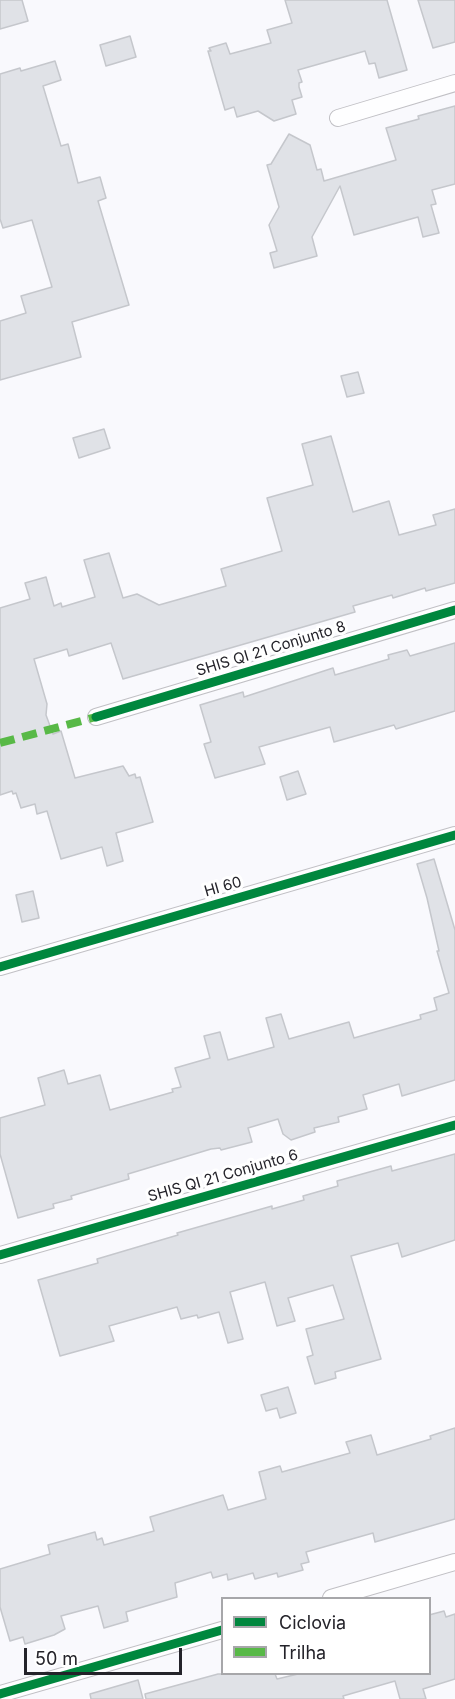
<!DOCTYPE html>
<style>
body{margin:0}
#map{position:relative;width:455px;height:1699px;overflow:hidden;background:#f9f9fd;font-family:Inter,sans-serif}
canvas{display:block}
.legend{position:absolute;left:221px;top:1597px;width:210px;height:78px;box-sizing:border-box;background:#fff;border:2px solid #a7a7aa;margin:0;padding:8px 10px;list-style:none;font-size:18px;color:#24232a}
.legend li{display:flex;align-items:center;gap:12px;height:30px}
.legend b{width:30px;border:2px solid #a7a7aa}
.scale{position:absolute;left:24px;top:1648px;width:158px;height:27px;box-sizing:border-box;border:3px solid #24232a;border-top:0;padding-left:8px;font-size:18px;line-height:21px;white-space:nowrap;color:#24232a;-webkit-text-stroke:4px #fff;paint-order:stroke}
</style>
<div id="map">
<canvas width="455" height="1699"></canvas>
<ul class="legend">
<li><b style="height:8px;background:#00873e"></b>Ciclovia</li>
<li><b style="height:8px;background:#58b947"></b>Trilha</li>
</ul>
<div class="scale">50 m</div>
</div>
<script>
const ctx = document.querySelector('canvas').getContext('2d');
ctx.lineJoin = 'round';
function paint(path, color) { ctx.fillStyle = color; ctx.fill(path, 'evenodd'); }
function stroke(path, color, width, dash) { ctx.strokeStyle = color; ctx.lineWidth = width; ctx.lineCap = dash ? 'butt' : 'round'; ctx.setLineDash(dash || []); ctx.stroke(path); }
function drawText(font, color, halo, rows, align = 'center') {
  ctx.font = font + ' Inter,sans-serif'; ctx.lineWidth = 6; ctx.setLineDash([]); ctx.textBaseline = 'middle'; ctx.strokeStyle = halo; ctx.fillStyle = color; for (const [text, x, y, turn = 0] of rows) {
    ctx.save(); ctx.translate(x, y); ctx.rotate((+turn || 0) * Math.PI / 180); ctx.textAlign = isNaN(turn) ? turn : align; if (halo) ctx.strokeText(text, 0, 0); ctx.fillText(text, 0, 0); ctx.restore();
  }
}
const building = new Path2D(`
 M0,0h22l6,21 -28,8z
 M285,0h102l20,70 -28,8 -4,-15 -6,1 -4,-13 -67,19 4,12 -3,1v4l3,10 -10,3 4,14 -22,7 -16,-10 -21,6 -3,-10 -9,3 -17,-59h3l-2,-3 17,-5 4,11 41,-11 -4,-13 25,-7z
 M418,0h37v42l-22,6z
 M130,36l6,21 -30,9 -6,-21z
 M55,61l6,19 -18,6 18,60 7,-2 10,39 22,-6 6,21 -8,3 31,104 -57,17 9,35 -81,23v-59l26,-8 -5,-17 31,-9 -20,-67 -29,8 -3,-9v-145l20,-6 1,3z
 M455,106v78l-23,6 4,14 -5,1 8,28 -16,4 -5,-20 -64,18 -14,-49 -28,51 5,19 -43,12 -4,-15 7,-2 -8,-26 10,-18 -12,-42 4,-1 18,-30 21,11 7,25 4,-1 3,12 72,-21 -10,-32 33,-9 -1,-3z
 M358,372l6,21 -17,4 -6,-21z
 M104,429l6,19 -31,10 -6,-20z
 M331,436l22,76 36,-11 10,34 37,-10 -3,-10 22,-6v74l-29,8 -1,-3 -32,10 -1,-3 -39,11 2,6 -232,67 -12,-36 -42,13 -2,-7 -33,10 13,45 -1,11 7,19 8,-3 14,47 48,-12 6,10 6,-2 1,4 4,-1 13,45 -37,11 7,28 -16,5 -5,-19 -41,12 -14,-48 -10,3 -2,-10 -14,4 -5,-15 -3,1 -1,-3 -12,4v-187l30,-9 -5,-16 21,-6 8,29 7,-3 1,4 33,-10 -11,-37 25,-7 14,45 14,-4 22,11 67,-19 -5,-17 61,-18 -15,-53 46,-13 -11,-41z
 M455,643v68l-59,18 -2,-4 -60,17 -4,-15 -71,20 6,17 -50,14 -11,-34 7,-2 -11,-37 43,-13 1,5 89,-29 2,7 54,-16 -1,-4 19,-5 3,6z
 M298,771l8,23 -19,6 -7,-23z
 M434,859l21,71v150l-53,16 -3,-12 -36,11 4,14 -29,8 1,5 -25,6 1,4 -24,8 -8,-6 -5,-15 -30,9 4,14 -31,8 -1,-2 -9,1 -83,25 1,5 -58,17 1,3 -19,5 1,4 -36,10 -18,-64v-36l45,-13 -7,-27 26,-8 4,14 32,-9 10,35 63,-18 -1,-3 9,-2 -6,-19 35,-10 -6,-22 16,-4 8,28 46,-13 -8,-29 15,-4 8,25 60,-17 5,16 67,-19 -1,-4 17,-5 -3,-12 15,-5 -12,-42h2l-12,-53 -10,-34z
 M33,891l6,27 -17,4 -6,-27z
 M455,1154v86l-53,17 -4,-14 -47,13 30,103 -46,13 1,6 -21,6 -8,-27 6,-2 -7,-26 38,-10 -11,-34 -45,13 7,23 -18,5 -12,-44 -35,10 13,47 -15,4 -9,-31 -21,6 -1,-3 -16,4 -4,-12 -68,19 5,15 -54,15 -22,-76 60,-17 -1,-4 81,-24 -1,-2 95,-27v3l32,-9 -1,-4 35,-10 -1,-5 54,-15 1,5z
 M288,1387l8,26 -16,5 -3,-10 -11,3 -5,-16z
 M455,1428v91l-80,23 -2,-9 -67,19 3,10 -8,2 2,6 -25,7 -1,-4 -22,6 -2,-6 -25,7 -1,-6 -14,4 -2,-6 -36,11 2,14 -51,15 2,9 -24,7 -6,-22 -37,10 4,13 -11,6 -29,9 -2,-7 -13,4 -10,-34v-38l50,-15 -2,-9 47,-13 2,8 5,-2 2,7 50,-14 -4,-14 73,-22 5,15 38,-11 -7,-27 21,-6 2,6 68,-19 -4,-11 25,-7 6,20 54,-16 -1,-3z
 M444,1611l2,6 9,-3v65l-32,10 3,10h-26l-5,-18 -52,15 1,3h-198l-1,-5 73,-20h57l2,5 21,-5h131v-59z
 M138,1680l5,19h-52l-1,-5z`);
paint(building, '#e0e2e7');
stroke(building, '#c5c7cc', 1.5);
const minor = new Path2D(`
 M338,118l117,-35
 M96,717l359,-107
 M0,967l455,-132
 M0,1255l455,-130
 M331,1598l124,-36
 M0,1694l222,-64`);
stroke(minor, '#c1c0c5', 18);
stroke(minor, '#fefeff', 16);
stroke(new Path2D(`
 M0,743l96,-26`), '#58b947', 8, [15, 8]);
stroke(new Path2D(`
 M96,717l359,-107
 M0,967l455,-132
 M0,1255l455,-130
 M0,1694l222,-64`), '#00873e', 9);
drawText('15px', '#24232a', '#fff', [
 ["SHIS QI 21 Conjunto 8",271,649,-17],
 ["HI 60",223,887,-16],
 ["SHIS QI 21 Conjunto 6",223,1176,-16]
]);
</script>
